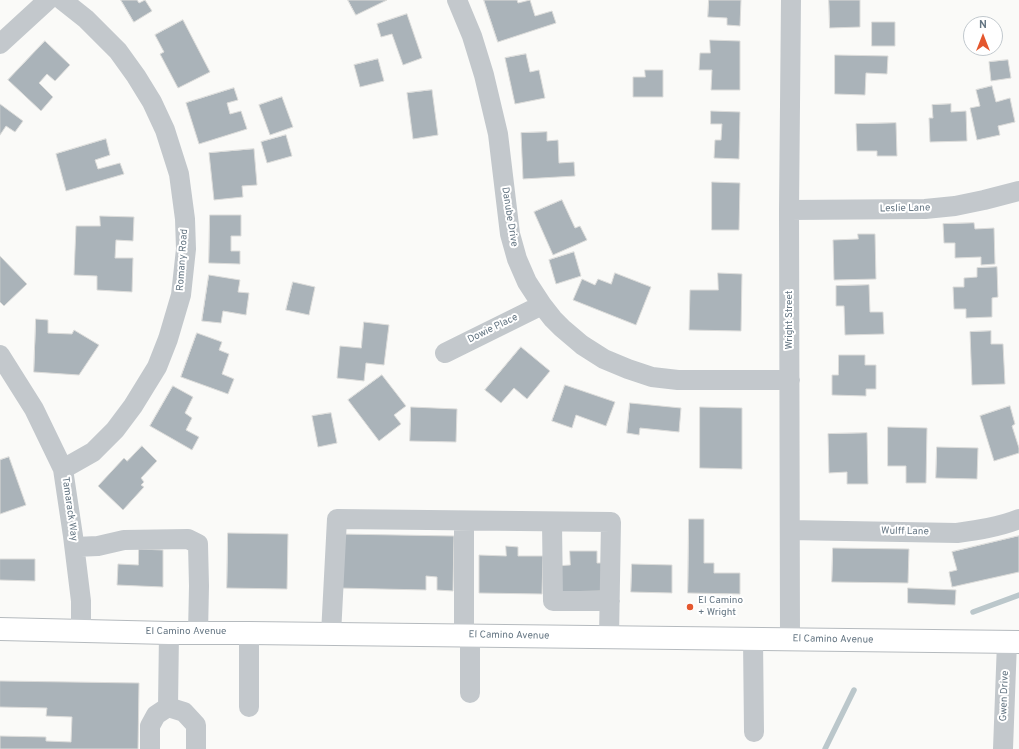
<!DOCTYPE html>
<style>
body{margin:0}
#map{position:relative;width:1019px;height:749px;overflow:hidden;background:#fafaf8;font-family:Overpass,sans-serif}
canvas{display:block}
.north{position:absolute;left:963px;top:16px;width:40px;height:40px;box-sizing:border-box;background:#fff;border:1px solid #c1c8cd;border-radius:50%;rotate:0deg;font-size:11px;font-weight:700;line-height:16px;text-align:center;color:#657683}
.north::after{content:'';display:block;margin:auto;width:14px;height:18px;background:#e4572e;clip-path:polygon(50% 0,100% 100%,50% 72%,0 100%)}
</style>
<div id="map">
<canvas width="1019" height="749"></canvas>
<div class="north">N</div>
</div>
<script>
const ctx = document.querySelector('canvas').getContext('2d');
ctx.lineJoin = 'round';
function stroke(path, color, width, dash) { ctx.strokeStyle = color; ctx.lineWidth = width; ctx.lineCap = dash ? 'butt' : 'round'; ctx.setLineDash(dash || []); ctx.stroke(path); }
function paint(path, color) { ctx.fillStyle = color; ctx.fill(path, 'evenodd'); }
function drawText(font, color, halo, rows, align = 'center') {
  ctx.font = font + ' Overpass,sans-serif'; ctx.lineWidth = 4; ctx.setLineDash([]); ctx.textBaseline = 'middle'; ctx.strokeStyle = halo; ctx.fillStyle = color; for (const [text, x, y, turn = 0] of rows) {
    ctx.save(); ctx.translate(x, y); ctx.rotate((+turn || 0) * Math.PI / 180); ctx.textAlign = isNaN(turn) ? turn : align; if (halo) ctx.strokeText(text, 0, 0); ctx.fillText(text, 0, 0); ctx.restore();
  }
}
stroke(new Path2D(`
 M973,612l46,-17
 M825,749l29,-59`), '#bbc7cb', 5.5);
const building = new Path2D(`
 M121,0h16l2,3 6,-3 7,11 -18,11z
 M348,0h39l-31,15z
 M484,0h33l1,3 12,-3 5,16 17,-5 4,12 -58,19z
 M709,0h32l-1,26 -13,-1v-7l-19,-1z
 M829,0h31v27l-30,1z
 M407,14l15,44 -19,7 -11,-31 -11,3 -4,-13z
 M183,20l27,52 -32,16 -18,-34 4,-2 -9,-17z
 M872,22h23v24h-23z
 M710,40l30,1v49h-29l1,-20h-13l1,-17h10z
 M45,41l25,24 -15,16 -8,-7 -8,9 14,14 -12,14 -33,-31z
 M526,54l4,18 9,-2 6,28 -30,6 -10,-46z
 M835,55l53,1 -1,18 -21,-1 -1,22 -30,-1z
 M378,59l6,22 -24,6 -6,-22z
 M1008,60l3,18 -20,3 -2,-19z
 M645,70h18v27h-30v-20h12z
 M992,86l4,16 14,-4 5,24 -17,4 2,9 -23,5 -7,-32 10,-2 -4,-16z
 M234,88l4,12 -11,3 3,11 11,-3 6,18 -48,15 -13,-41z
 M432,90l6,45 -25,4 -6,-46z
 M282,97l11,30 -23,8 -11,-30z
 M0,104l23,17 -8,11 -9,-6 -6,9z
 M951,104v8l15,-1 1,30 -37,1 -1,-24h4l-1,-13z
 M711,111l29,1 -1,47 -25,-1 1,-18h6l1,-16h-11z
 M896,123l1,33h-20v-5h-20l-1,-27z
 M547,132v9l11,-1 1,23 15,-1 1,14 -52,3 -2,-46z
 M286,135l6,21 -25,7 -6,-21z
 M106,139l4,16 -15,5 3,9 22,-6 4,11 -58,17 -10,-37z
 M254,149l3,36 -15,1 1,11 -29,3 -5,-47z
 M712,182l28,1 -1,47h-27z
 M562,200l13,28 5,-2 7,14 -34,15 -19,-43z
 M210,215h31v21h-10v15h9v13l-31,-1z
 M100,216l34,1 -1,24 -17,-1 -1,18h18l-1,34 -35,-2v-14l-23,-1 2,-49h24z
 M974,223l1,6 19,-1 1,36 -14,1v-8l-26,1v-15h-11l-1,-19z
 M858,234h17l1,45 -42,1 -1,-40 25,-1z
 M574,252l7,24 -25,8 -7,-24z
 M0,256l27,28 -23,22 -4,-4z
 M997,267l1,30 -6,1v19l-26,1v-9h-12l-1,-22h11v-9l13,-1v-9z
 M615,273l36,14 -15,38 -63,-25 9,-21 13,6 3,-6 13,5z
 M718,273l24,1 -1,57 -52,-1 1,-40h28z
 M209,275l31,5 -2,12 11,1 -3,22 -23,-4 -2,12 -19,-2z
 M293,282l22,5 -6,28 -23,-5z
 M869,285l1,27h13l1,22 -39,1 -1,-29h-8v-20z
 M36,319l12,1v13l24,1 2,-4 25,15 -20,30 -45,-3z
 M364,322l25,3 -5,40 -18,-2 -2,18 -27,-3 3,-32 21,2z
 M991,331v13h12l2,40 -33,1 -2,-53z
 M197,333l25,9 -3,8 10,4 -7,20 12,5 -6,15 -47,-17z
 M521,347l29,24 -23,28 -13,-11 -13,15 -16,-13z
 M839,355h26v10h11v24h-10v7l-34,-1v-20h6z
 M382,375l24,31 -12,9 7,9 -22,17 -31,-41z
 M565,385l50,17 -9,24 -30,-11 -4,13 -20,-7z
 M173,386l20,11 -8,16 7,5 -6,12 13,7 -7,13 -42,-24z
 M630,403l51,5 -2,24 -39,-4 -1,7 -12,-2z
 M1010,406l5,18 -3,2 7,22v5l-25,8 -14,-45z
 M411,407l46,2 -1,33 -46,-1z
 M700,407l42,1v61l-42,-1z
 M331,413l6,30 -19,4 -6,-31z
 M888,427l39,1 -1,55h-20v-17h-18z
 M867,433l1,51h-21v-12l-18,1 -1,-39z
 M142,446l15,15 -16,17 3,4 -3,3 3,2 -21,23 -25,-24 26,-28 3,3z
 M937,447l41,1 -1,31 -41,-1z
 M9,457l17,48 -26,9v-54z
 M689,519h15v44h10v10h26v21l-52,-1z
 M228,533l60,1 -1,55 -60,-1z
 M339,534l115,2 -1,55 -16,-1v-13l-11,-1v14l-88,-2z
 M1019,536v36l-67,15 -3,-15 8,-2 -5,-18z
 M506,546l12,1v9h25l-1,38 -63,-1v-38l27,1z
 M833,548l76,1 -1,34 -76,-1z
 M139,549l24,1v37l-46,-2 1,-21 20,1z
 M570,551h27v12h5l1,28 -47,1 -1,-26 15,-1z
 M0,559h35v22l-35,-1z
 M632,564l40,1v28l-41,-1z
 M908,588l48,2 -1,15 -47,-2z
 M0,681l139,2 -1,66h-138v-13l46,1v4l25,1 1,-25 -26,-1 1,-8 -47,-1z`);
paint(building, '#aab3b9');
stroke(building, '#dcdcda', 1);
const major = new Path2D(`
 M0,629l169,4h80l770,9`);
stroke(major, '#b5babe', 24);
stroke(new Path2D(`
 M62,0l24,19 32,32 18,25 16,26 13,28 14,44 6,45 1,30 -5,46 -13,44 -11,28 -24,39 -18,24 -22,22 -30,17
 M457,0l15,36 12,39 14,59 12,100 7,25 10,23 15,23 11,14 9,9 20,17 22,14 24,10 24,8 26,3h112
 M0,44l48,-44
 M789,210l136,-1 30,-3 29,-6 35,-9
 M445,353l97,-48
 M0,355l34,54 29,60 10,67 8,65v30
 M552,522l1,79h57
 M790,530l167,3c21,-3 42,-6 62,-14
 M75,547l23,-1 26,-6 64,-1 10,5 1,42 -1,47
 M249,633v74
 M331,634l6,-115 274,3 -2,115
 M464,635v-114
 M470,636v57
 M753,639l1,93
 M790,639l-1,-429 2,-210
 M168,707l1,-74
 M150,749v-23l6,-11 12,-8 16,5 12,13v24
 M1003,749l4,-107`), '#c3c8cc', 20);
stroke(major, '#fff', 22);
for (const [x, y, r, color] of [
 [690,607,4,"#e4572e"]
]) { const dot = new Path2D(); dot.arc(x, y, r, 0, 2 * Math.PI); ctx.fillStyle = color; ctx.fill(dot); stroke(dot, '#fff', 1.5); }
drawText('10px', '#657683', '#fff', [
 ["Leslie Lane",905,209,-1],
 ["Danube Drive",509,217,81],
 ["Romany Road",183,260,-86],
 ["Wright Street",790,320,-90],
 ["Dowie Place",493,329,-26],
 ["Tamarack Way",69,509,82],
 ["Wulff Lane",905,532,1],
 ["El Camino Avenue",186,632],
 ["El Camino Avenue",509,636,1],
 ["El Camino Avenue",833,640,1],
 ["Gwen Drive",1005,696,-88]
]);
drawText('10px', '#657683', '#fff', [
 ["El Camino",698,601],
 ["+ Wright",698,613]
], 'left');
</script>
